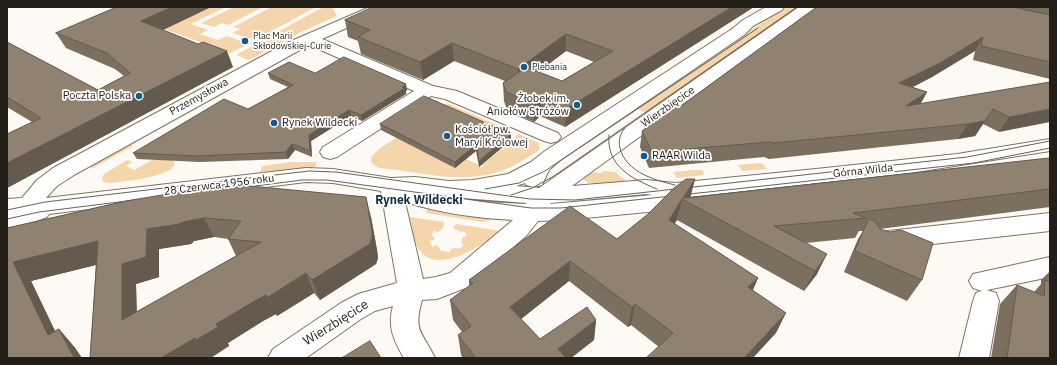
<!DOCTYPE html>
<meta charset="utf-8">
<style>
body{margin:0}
#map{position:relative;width:1057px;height:365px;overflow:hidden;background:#fdfaf6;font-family:"IBM Plex Sans",sans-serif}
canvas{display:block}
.frame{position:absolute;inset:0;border:8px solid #231e17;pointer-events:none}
</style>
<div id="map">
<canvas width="1057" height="365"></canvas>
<div class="frame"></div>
</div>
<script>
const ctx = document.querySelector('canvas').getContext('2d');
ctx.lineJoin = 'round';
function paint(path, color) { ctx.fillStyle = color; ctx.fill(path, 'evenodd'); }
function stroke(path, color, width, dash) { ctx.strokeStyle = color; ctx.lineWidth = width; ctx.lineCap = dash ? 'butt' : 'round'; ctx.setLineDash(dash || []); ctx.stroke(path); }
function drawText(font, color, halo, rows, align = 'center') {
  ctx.font = font + ' "IBM Plex Sans",sans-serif'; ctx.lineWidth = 3.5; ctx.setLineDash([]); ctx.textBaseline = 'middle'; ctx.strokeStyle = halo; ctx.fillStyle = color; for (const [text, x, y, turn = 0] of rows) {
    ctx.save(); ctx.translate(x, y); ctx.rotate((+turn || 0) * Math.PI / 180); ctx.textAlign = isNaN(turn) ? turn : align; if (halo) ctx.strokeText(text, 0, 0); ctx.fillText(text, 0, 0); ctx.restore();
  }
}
paint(new Path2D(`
 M211,7h15l-35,17 17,6 -8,4 18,6 9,-4 22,8 -19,9 -77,-28 49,-14z
 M234,7h29l-35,18 -6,-2 -8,4 -13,-4z
 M272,7h44l-61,33 -23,-7 8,-4 -7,-2z
 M323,7h9l5,9 -34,15 -54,29 -13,-5z
 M785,7h16l-153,107 -12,-6z
 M447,103l66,29 -8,6 -68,-28z
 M518,134l21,9v7c-13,9 -26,17 -41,22 -38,12 -79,0 -118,-4 -25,-9 10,-25 19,-32l13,10 43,21 11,-8 13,6v2h4v-3l17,-14 4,-1v-2z
 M129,143l4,3 -40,22 -5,-2z
 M163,154c3,1 8,3 10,6 11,16 -54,22 -62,23l-7,-1 -2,-3 2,-5 23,-14 5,2 -6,4 8,4z
 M291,162h26l-2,5 -55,6 2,-7z
 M762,163l5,6 -25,2 -4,-6z
 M693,170h9l3,5 -28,3 -4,-6z
 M587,171h6v2h9v-2l13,1 11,9c-11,1 -39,8 -44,-4z
 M428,208l72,10 -17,4 -57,-9z
 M410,217l34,5 -1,6 -5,4 -4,-1 -3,5 3,1v3l-4,1 2,6 4,-2 4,3v3l10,1 1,-3 5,-1 3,1 5,-4 -3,-2 2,-6 4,-1 -3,-5 -3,1 -8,-4 3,-4 45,7c-22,17 -75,52 -87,7 -1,-7 -4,-14 -4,-21z`), '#f5d5ab');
const minor = new Path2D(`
 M370,7h19l-2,3 -65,29 111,47 24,5 101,42 3,4 -3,4 -7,2 -7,-2 -99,-42 -14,-3 -94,61 -7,2 -7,-2 -3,-5 3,-5 91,-56 -105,-46 -235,130 -17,11 -11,12 260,-30 27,1 58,9 24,-1 34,4 24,-1 35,-6 23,-12 14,-11 187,-122 11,-9 23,-13h18l-2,3 -29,16 -9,9 -185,126 -10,9 -7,15 -8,2 -8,-2 -1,-2 -9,3 23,2 260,-181h17l-2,3 -242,176 74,-6 29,3 141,-14 141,-15 93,-15v12l-140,22 -229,25 -15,11 -8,2 -94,9 -26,1 -11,14 -59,52 -31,12 -15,1c-9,32 0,31 13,58h-31c-10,-17 -17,-32 -11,-52l-18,5 -14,8 -55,39h-38l5,-9 68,-46 17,-9 39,-11 -16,-92 -48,-8 -27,-1 -257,32 -2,3 -40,15v-33l15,-1 15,-18 16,-12 236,-126zM428,193l21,4 78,6 -2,1 -41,-2zM646,194l7,1 -103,9 1,-1zM405,202c35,11 71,16 108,18l-63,53 -14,4 -13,2z
 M1050,213v18l-162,18 -9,-3 -3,-6 3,-6 9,-3z
 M1050,257v20l-63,13 9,3 3,8 -10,57h-30l14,-57 3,-8 6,-2 -9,-3 -4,-7 4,-7z`);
stroke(minor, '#807362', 2);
paint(minor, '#fff');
stroke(new Path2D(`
 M625,128c-5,6 -7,13 -5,20 6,24 34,32 55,37
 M609,135c-3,31 23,44 48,54
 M240,188l62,-8h25l204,28h30l413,-45 76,-15
 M485,189l34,-6 26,-12 213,-143
 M511,195l21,-7 22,-12 243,-169
 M7,210l38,-8 264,-31 27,1 194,27 45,1 392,-43 83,-16
 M7,219l32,-7 96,-12`), '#66625c', 1);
paint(new Path2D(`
 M117,7h94l-48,23 70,37 -226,121v-54l25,-12 -25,-15v-65l91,48 26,-14 -9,-7 -49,-21 -10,-15z
 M754,7l-189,120 -25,-11 -6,6 -27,-12 -3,-9 -1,-18 2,-2 -51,-20 -31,19 -62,-26 -3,-13 -10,-4 -3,-17zM566,51l28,11 -32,19 -24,-9z
 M817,7h233v72l-77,-19 2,-9 -43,26 -20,10 15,5 -7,12 130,-22 -51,50 -16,-8 -8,12 -17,3 -189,20 -5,-2 -115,11 -9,-21 2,-16 37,-24z
 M268,73h47l92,17 -1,1v3l-44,27 -11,-5 -40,25 1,16 -17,-7 -7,9 -88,3 -63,-3 -4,-6 115,-44 40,-22 -18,-8z
 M380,124l131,10v6l-32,27 -3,-16 -21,17 -74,-38z
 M1050,158v49l-170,22 42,51 -15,21 -63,-29 14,-33 5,-8h-4l-4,7 -49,5 11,31 -13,17 -127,-71 -3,4 84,54 -5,12 23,43 -117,14 -28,-22 -3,2 -59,-46 -48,38 19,20 56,-19 -2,20 -23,18h-108l-2,-3 -3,-20 4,-3 -9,-12 -3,-20 19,-14v-6l148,-41 78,-60 -5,18z
 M126,201l245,16 6,33 1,8 -2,6 -56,36 -6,-7 -37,23 -1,-2 -13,7 -35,22 1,3 -21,11 -118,1 6,-93 -65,16 24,50 4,-2 17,20 -69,9v-130zM214,237l14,2 8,17 -99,56 -1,-28 23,-7v-28l32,-5 3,-3z
 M1050,271v87h-59l9,-54 17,-19 17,7 7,-8v-4z`), '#7b7060');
paint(new Path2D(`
 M172,7h39l-63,30 -7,-16z
 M732,7h22l-189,120 1,-18z
 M566,34v17l-48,36v-18z
 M983,37l-8,14 -43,26 -40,21 7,-15z
 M452,43l2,18 -31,19 -3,-18z
 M227,51l6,16 -226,121v-25z
 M406,84l1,6 -1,1v3l-44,27 -1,-6z
 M927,92l-8,15 -13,-1z
 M541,98l-1,18 -6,6v-19z
 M993,109l-18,27 -17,3 10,-15z
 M1050,109v13l-51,10 10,-15z
 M349,110l2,6 -40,25 1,16 -2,-6 -1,-16z
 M511,134v6l-32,27v-6z
 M292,144l3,6 -7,9 -2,-7z
 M476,145v6l-21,17v-6z
 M695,179l-5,20 -7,-1z
 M366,197l5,20 6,33 1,8 -2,6 -56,36 -8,-20z
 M682,199l-5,21 -13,21 5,-21z
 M204,218l10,19 -20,4 -3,3 -32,5v28l-23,7 1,56 -15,-20v-56l25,-35z
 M98,241l14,20 -81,20 35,73 -18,-19 -35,-73z
 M827,254l-10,20 -13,17 11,-20z
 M570,261l-1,20 -58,46 -1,-20z
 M306,273l8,20 -37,23 -9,-19z
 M758,278l-9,20 -1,-11z
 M266,295l10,19 -13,7 -35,22 1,3 -18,12h-3v-1l-2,1h-45l55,-34 37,-22z
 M635,304l-4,21 -3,2 4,-20z
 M786,313l-10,20 -23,25h-9z
 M596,320l-2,20 -23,18h-14l1,-9z
 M59,329l17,20 6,9h-8z`), '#645b4e');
const building = new Path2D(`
 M117,7h55l-31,14 57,23 5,-2 24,9 -220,112v-29l34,-16 -34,-21v-55l91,48 32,-17 -23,-20 -51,-20z
 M373,7h359l-166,102 -25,-11 -7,5 -28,-11 -3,-9 23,-16 36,14 51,-30 -47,-17 -48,35 -66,-26 -32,19 -62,-25 12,-7 -25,-10z
 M817,7h196l37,8v47l-69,-16 2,-9 -43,26 -41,20 28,9 -21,14 144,-24v27l-41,8 -16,-8 -8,12 -17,3 -194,19 -5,-1 -117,10 -10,-21 34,-25 3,1z
 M344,57l62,27 -4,3 3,1 -44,27 -12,-5 -40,25 1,16 -18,-7 -6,8 -89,4 -64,-3 91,-54 24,10 45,-24 -25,-12 21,-11 26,11z
 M424,96l87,38 -32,27 -3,-16 -21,17 -75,-38z
 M1049,158h1v31l-197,24 13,5 -92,8 53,28 -12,17 -133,-72 -13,21 89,58 -10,9 38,26 -42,45h-98l27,-25 -38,-29 -3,3 -62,-46 -60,46 30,32 47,-32 9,13 -38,29 8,9h-90l-18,-23 13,-9 -21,-26 23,-17 -4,-3 101,-74 47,33 31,-25 26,-26 12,-9h9l-12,19z
 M229,184l137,13 6,34v7l-2,6 -58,36 -6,-7 -38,24 -2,-2 -13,7 -37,22 2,3 -22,13 -1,-2 -34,20h-71l8,-117 -85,21 35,73 11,-6 15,29h-67v-130l119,-27zM204,218l37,3 -13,18 33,3 -139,78v-56l24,-7 1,-28 32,-5 4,-2z
 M869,219l6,2 5,8 10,3 11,-2 32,13 -11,37 -67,-29z
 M1045,280l5,3v75h-43l10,-73 27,11z
 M370,341l11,17h-39z`);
paint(building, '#8f8270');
stroke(building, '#645b4e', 1);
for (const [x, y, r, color] of [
 [245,41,4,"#105b8e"],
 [524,67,4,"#105b8e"],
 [139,96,4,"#105b8e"],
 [577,105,4,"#105b8e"],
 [274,123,4,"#105b8e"],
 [447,136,4,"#105b8e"],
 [644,156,4,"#105b8e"]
]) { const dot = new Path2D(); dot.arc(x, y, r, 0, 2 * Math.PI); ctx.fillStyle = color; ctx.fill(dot); stroke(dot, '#fff', 1.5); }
drawText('9px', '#231e17', '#fff', [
 ["Plac Marii",253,36],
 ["Skłodowskiej-Curie",253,46],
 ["Plebania",532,67]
], 'left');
drawText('11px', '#231e17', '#fff', [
 ["Poczta Polska",131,96,"right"],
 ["Żłobek im.",569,99,"right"],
 ["Aniołów Stróżów",569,112,"right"],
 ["Rynek Wildecki",282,123],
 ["Kościół pw.",455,130],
 ["Maryi Królowej",455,143],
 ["RAAR Wilda",652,156]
], 'left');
drawText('11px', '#231e17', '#fff', [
 ["Przemysłowa",199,97,-29],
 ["Wierzbięcice",668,107,-35],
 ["Górna Wilda",863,171,-6],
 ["28 Czerwca 1956 roku",219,185,-7]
]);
drawText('bold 12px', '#0f3049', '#fff', [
 ["Rynek Wildecki",419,201]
]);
drawText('13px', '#231e17', '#fff', [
 ["Wierzbięcice",336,323,-32]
]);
</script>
